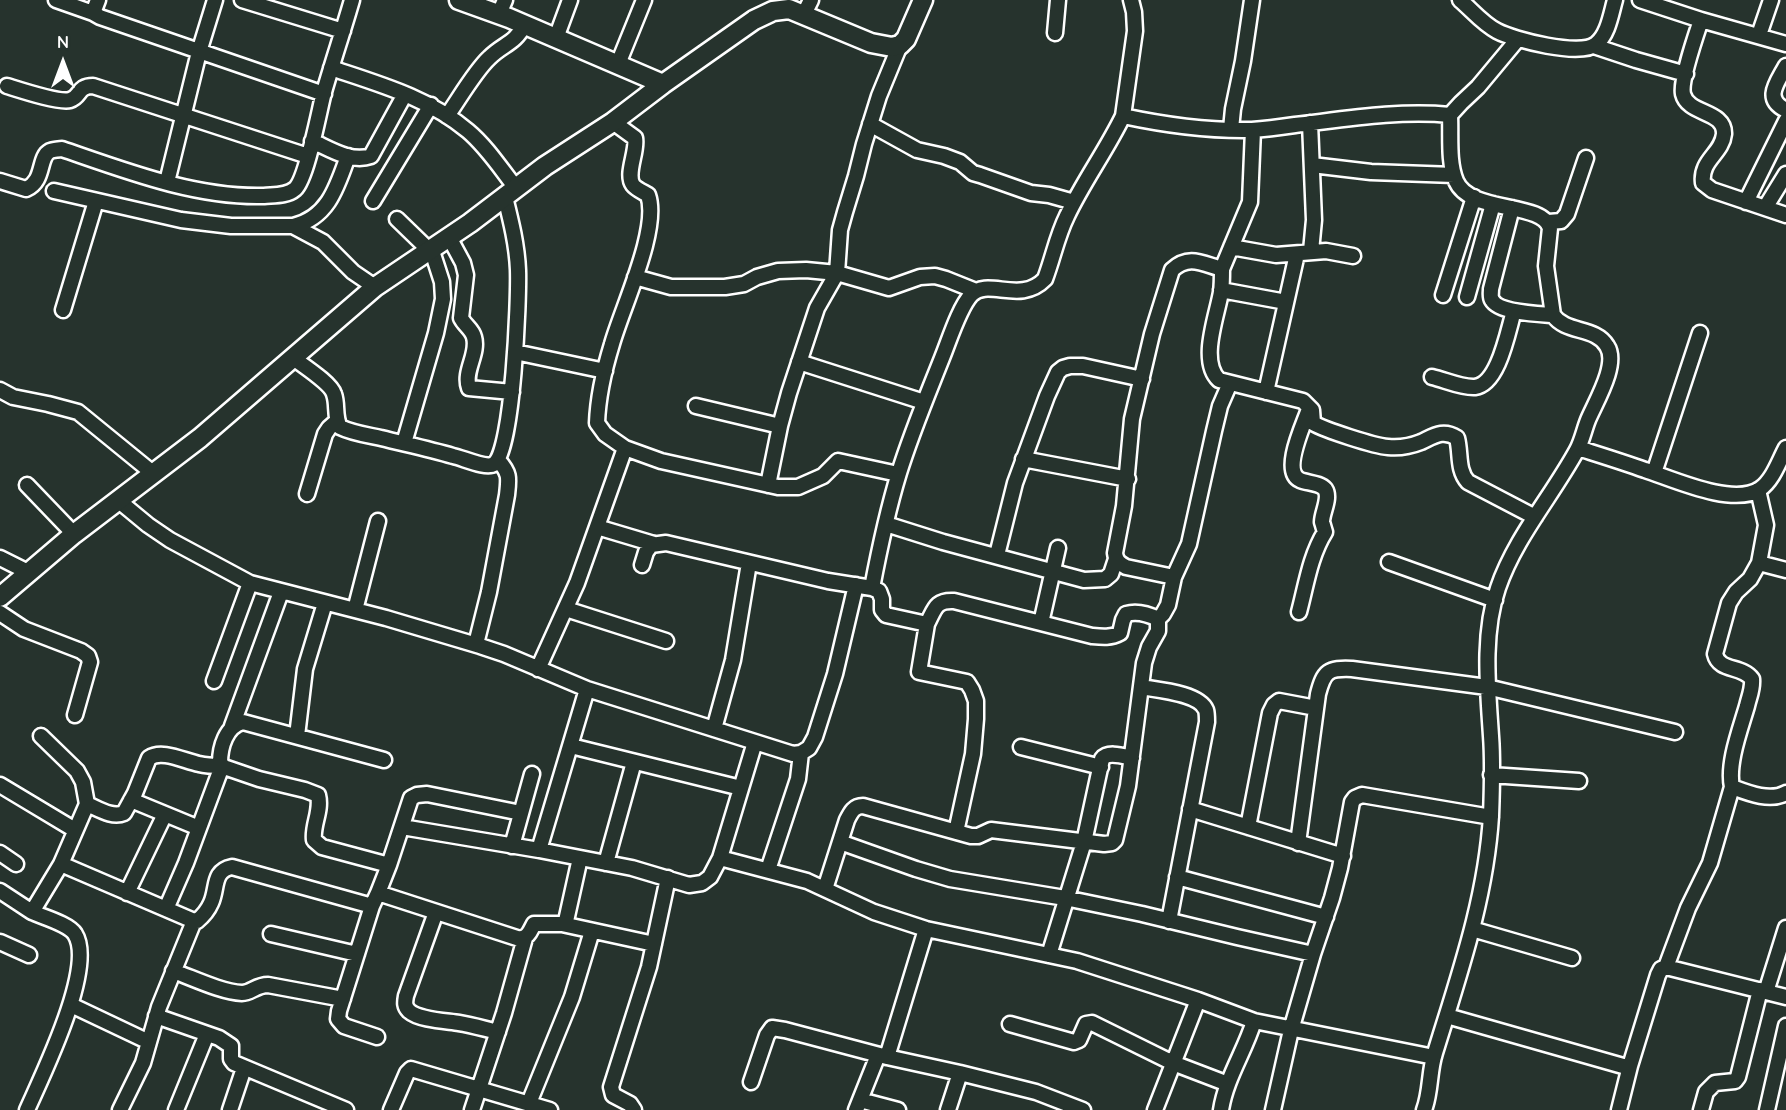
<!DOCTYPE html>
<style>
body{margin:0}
#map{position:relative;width:1786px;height:1110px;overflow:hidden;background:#26332d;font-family:"Comic Neue",sans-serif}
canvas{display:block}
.north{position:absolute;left:28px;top:28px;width:70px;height:70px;-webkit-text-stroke:5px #26332d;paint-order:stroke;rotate:0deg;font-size:19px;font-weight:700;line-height:28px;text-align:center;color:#fff}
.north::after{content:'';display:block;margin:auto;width:24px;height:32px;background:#fff;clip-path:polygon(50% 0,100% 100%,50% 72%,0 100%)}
</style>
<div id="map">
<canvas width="1786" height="1110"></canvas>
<div class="north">N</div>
</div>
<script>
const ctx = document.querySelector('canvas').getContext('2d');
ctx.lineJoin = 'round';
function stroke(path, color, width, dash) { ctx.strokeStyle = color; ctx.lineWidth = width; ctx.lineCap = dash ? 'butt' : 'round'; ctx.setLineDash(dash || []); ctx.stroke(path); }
const minor = new Path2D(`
 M56,0l37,13
 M98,0l-5,13 7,4 224,77
 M242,0l101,31
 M1460,0c12,10 22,23 37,31 17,9 84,26 99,13 12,-9 15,-30 19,-44
 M1640,0l61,20c-5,15 -21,61 -18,74 5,21 42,16 41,40 -2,20 -24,26 -21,49l9,7 74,25
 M499,14l6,-14
 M803,16l8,-16
 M1701,20l85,24
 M1055,33l3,-33
 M1759,35l12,-35
 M556,38l14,-38
 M1594,46l42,14 50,14
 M618,64l26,-64
 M1786,66c-9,17 -23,33 0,44
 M331,68c48,16 98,30 137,63 19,16 33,38 48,57
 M7,86c13,4 52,17 63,14 11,-3 7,-14 23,-14l215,70
 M447,116c12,-17 28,-45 42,-58 15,-15 25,-13 36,-34
 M1123,116l12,-85 -1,-19 -3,-12
 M613,122l22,16c3,13 -10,36 -2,47 3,4 10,7 15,10 12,34 -26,113 -36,149 -8,26 -14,52 -15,79l8,11 20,14 36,13 117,26h20l25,-11 15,-15 60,13
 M1310,123l4,97 -3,31
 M870,124l47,26 27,6 16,6 13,11 7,2 51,18 18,2 25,7
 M1231,129l2,-20 10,-48 9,-61
 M312,141c18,8 39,22 59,15l34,-62
 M1312,165l59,7 83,3
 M0,181l26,8c19,-8 12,-32 24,-38 2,-1 11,-2 12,-2 64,22 134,49 202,47 10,-1 23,0 31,-7 12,-11 24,-78 29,-97 9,-31 19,-61 28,-92
 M167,182l32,-130 16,-52
 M54,191l127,29 50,6h62c35,-8 44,-39 55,-70
 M373,201l58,-96
 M1746,202l40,-81
 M1512,208l-21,81c0,4 -1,8 1,11 7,13 48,14 61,15
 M1765,208l21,-34
 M397,219l32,31
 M1549,222l12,-1 6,-7 19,-56
 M293,226l30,16 30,30 22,15
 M449,237l14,26 3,12 -5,43c4,8 11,11 13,19 5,17 -11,34 -5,51l43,4
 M1231,247l45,8 50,-4 27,5
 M1222,269c0,8 0,16 -1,23 -4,24 -22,69 -2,88l84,21 9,9 1,13c12,7 61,23 75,24 10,1 23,-1 33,-5 13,-6 22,-13 36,-4 4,15 0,32 11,44l67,35
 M635,277l36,10h54l19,-3 13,-7 21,-6 28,-1 31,3 52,15 31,-11 15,-1 11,3 30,12
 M1221,290l65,12
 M1443,295l31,-98
 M1467,297l26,-93
 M63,310l33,-109
 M515,352l90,19
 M292,357c10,8 39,26 42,37 4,11 0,22 6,33 12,6 27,8 41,11 24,6 48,11 72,18 10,2 33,13 41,8 19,-13 25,-166 24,-194 -1,-25 -7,-49 -13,-73
 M799,362l125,40
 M1432,377c13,3 30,11 43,10 24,-3 33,-57 39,-76
 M0,390l13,7 35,7 30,8 76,62
 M1266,392l31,-138
 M696,406l84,20
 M404,443l32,-110 7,-34 -1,-17 -11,-34
 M1578,448c22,7 45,14 67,22 28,9 88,37 115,19 13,-9 19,-28 26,-41
 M1023,459l105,20
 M1654,473l46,-140
 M27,485l47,49
 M768,485l12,-59 9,-33 28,-85 20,-35 3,-43 5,-18 11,-36 8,-32 15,-48 21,-51
 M1758,490l8,35 -7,38 -9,16 -14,13 -7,11 -14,51c4,18 27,11 37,25 1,10 -3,18 -5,27 -7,24 -20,58 -15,81 16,6 38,15 54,6
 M307,494l18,-60 4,-6 8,-7
 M119,501l29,24 22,15 80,43 136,35 94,28 24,8 83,35 168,53 -35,116 87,23 67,31 52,17 151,32 121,39 56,21 180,36
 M886,524l57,18 141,38 21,-1 6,-5 5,-15
 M597,527l57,17
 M997,555l18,-72 32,-87 11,-24 5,-4 7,-2h13l59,13
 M0,558l30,15
 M1389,562l106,38
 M1759,563l27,7
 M642,565l4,-13 5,-7 15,-2 162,38 44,7
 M1174,577l-48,-10c-7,-4 -10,-6 -11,-14l9,-47 8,-87 20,-85 20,-64c17,-16 31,-6 50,-1l28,-67 3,-72
 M566,609l100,32
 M355,610l23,-89
 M1299,612c7,-26 11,-56 26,-80 -1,-3 -2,-7 -3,-10 0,-10 9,-24 3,-33 -5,-6 -18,-6 -25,-9 -19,-9 4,-56 9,-71
 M0,613l24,16 57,22 7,5 2,6 -15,53
 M1158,619l5,-5 5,-9 6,-28 15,-33 25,-113 6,-25 10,-23
 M1041,623l17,-75
 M476,644l13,-52 18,-97c2,-17 3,-22 -9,-35
 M538,669l39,-86 48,-135
 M214,681l36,-98
 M1141,687c17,3 58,6 65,23 1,3 1,9 1,12l-38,199
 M232,726l49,-134
 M714,729l19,-69 16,-97
 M41,736l36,35 6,11 4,22 -26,60
 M297,736l8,-67 20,-66
 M755,742l38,12 8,-1 8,-5 6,-11 20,-63 21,-89
 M571,746l170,42
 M1021,747l80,20
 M1491,775l88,6
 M0,785l75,45
 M131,800l68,28
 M87,804c12,5 25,14 37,9l11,-20 14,-35c13,-9 35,3 50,6 8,2 15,2 23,2l-36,97 -20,46
 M1190,809l153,47
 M402,827l137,23 48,-161
 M1248,827l22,-114 4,-8 5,-4 37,7
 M956,832l17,-78 3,-35v-18l-4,-11 -5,-8 -48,-10 8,-48 -41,-9 -4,-5v-11l-3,-8 -7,-3c7,-37 16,-79 27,-115 12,-39 28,-77 43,-115 7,-17 17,-50 29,-63 17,-18 49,10 74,-16 8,-21 12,-43 22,-63 16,-34 39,-65 56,-100 42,9 86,15 129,14 14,-1 29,-3 43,-5 51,-6 104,-15 155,-10
 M840,842l76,27 34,10 115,19 77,16 95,23 76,17 -22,76 -18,80
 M1298,843l20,-149c6,-23 10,-26 34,-25l135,18 188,45
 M512,846l20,-72
 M539,850l93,18 57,17 13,-2 8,-6 10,-19
 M0,853l16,11
 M606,863l28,-101
 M389,865l22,-67 6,-3 10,-1 94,19
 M768,870l30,-91 3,-26
 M1177,877l149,40
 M825,889l22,-69c4,-8 7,-14 16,-14l108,30h7l13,-6 113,14 8,-1 3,-3 13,-54 16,-123 5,-16 9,-16v-12c-10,-5 -22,-8 -32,-5l-3,6 -3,13c-9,5 -18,4 -28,3l-138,-35c-19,-1 -19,8 -27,23
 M0,891l32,21 29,-48 133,57 -35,86 -16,56 -23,47
 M127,893l38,-79
 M378,893l11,-28 -67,-18 -8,-7c-2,-15 8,-29 4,-45l-13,-5 -46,-11 -35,-12 -4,-4c0,-16 6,-37 23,-41l141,38
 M436,912l-30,84c-1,6 -2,10 3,15 10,9 37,10 50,12 13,2 26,6 39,9
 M194,921h3c6,-5 11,-11 14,-18 7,-15 1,-32 21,-36l140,39
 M562,924l92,20
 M1472,929l100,29
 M271,934l86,20
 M0,942l29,13
 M1313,954l19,-56 8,-30 12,-66 3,-4 7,-3 129,22
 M1049,955l35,-113 18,-83c6,-8 21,-3 30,-1
 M1666,967l22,-59 22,-45 22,-76
 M173,971c20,7 48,21 69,22 9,0 14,-8 26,-8l75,14
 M1766,992l20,-64
 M71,1005l78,37
 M156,1016l63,22 12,8v13l3,4 112,47
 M1447,1016l176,50h7l28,-91 3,-6 5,-2 120,30
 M1010,1024l64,18 5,-2 7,-16 6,-1 81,40 55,21
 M377,1037l-33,-11 -6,-7 1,-8 33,-105 6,-13 142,46c9,-2 10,-8 14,-15h28l4,-3 14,-63
 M887,1057l73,16 76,19 47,18
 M751,1082l16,-47 5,-7 13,2 102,27 39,-128
 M860,1100l38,10
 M529,1103l43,-106 20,-66
 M27,1110c15,-34 69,-143 48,-176 -6,-10 -32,-17 -43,-22
 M176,1110l31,-76
 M230,1110l14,-42
 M391,1110l16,-37 4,-4 139,41
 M472,1110l32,-97 21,-75
 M634,1110l-4,-6 -17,-9 -2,-8 38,-120 19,-89
 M856,1110l22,-55
 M948,1110l12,-37
 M1155,1110l43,-110
 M1221,1110c5,-32 24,-59 33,-89
 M1424,1110c7,-18 5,-39 11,-57 24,-78 51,-155 56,-237 1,-26 2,-54 0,-80 -3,-47 -9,-102 7,-148 17,-50 54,-92 79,-138 5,-9 7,-20 11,-30 7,-17 31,-56 19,-74 -12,-20 -41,-12 -54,-31l-7,-49 4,-38c-8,-27 -80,-14 -94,-47 -8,-19 -5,-45 -6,-66l11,-12 17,-16 40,-48
 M1619,1110l11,-44
 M1701,1110l5,-18 9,-9 20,-2 3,-4 22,-87
 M1767,1110l19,-84`);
const tertiary = new Path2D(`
 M459,0l50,18 154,66
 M0,597l74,-63 126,-96 175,-151 95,-64 75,-57 68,-44 50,-38 91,-64 19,-9 16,-2 82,34 21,4 8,-2 6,-6 17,-39`);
stroke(minor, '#fff', 19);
stroke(tertiary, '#fff', 23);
stroke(minor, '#26332d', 14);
stroke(tertiary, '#26332d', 18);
</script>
